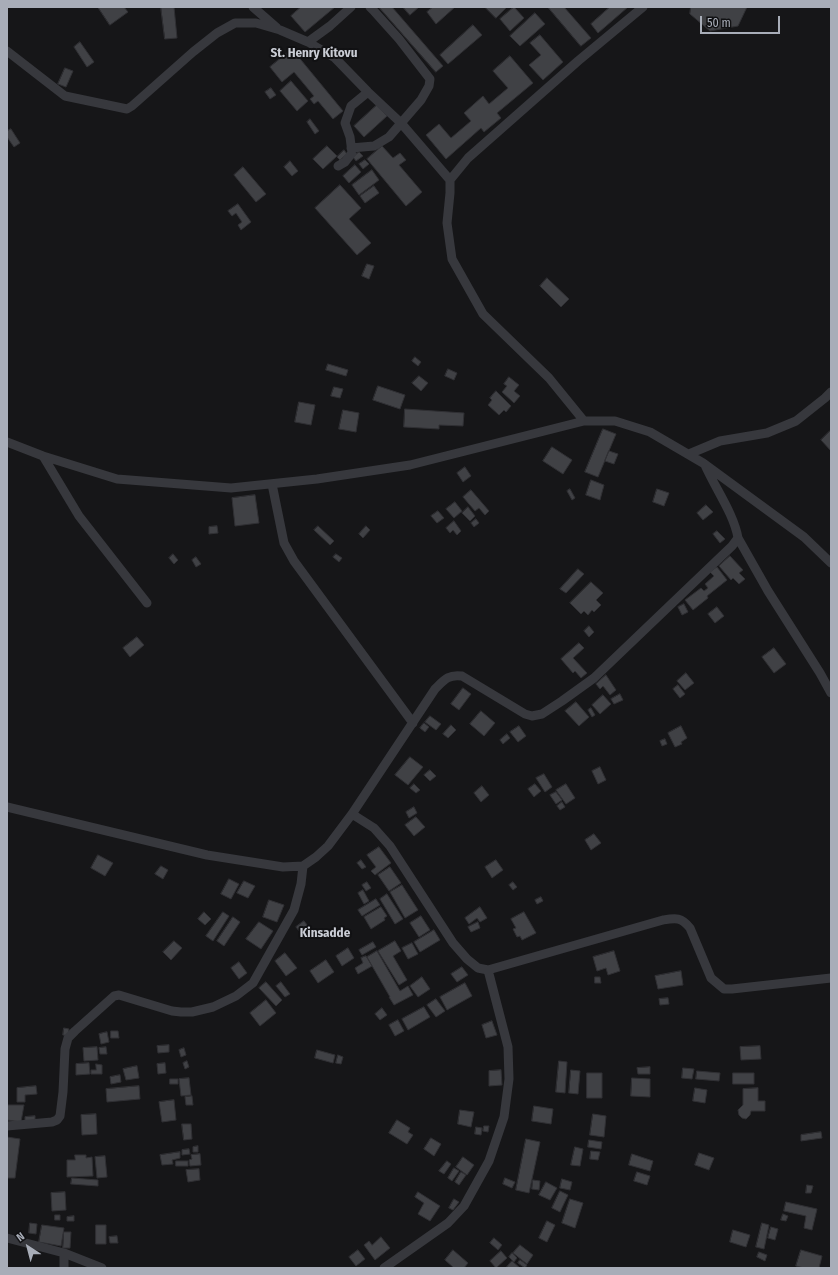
<!DOCTYPE html>
<style>
body{margin:0}
#map{position:relative;width:838px;height:1275px;overflow:hidden;background:#161618;font-family:"Fira Sans Condensed",sans-serif}
canvas{display:block}
.frame{position:absolute;inset:0;border:8px solid #a8adb8;pointer-events:none}
.north{position:absolute;left:8px;top:1227px;width:40px;height:40px;-webkit-text-stroke:3px #111113;paint-order:stroke;rotate:324deg;font-size:11px;font-weight:700;line-height:16px;text-align:center;color:#a8adb8}
.north::after{content:'';display:block;margin:auto;width:14px;height:18px;background:#a8adb8;clip-path:polygon(50% 0,100% 100%,50% 72%,0 100%)}
.scale{position:absolute;left:700px;top:16px;width:80px;height:18px;box-sizing:border-box;border:2px solid #a8adb8;border-top:0;padding-left:5px;font-size:12px;line-height:14px;white-space:nowrap;color:#a8adb8;-webkit-text-stroke:3px #111113;paint-order:stroke}
</style>
<div id="map">
<canvas width="838" height="1275"></canvas>
<div class="frame"></div>
<div class="north">N</div>
<div class="scale">50 m</div>
</div>
<script>
const ctx = document.querySelector('canvas').getContext('2d');
ctx.lineJoin = 'round';
function paint(path, color) { ctx.fillStyle = color; ctx.fill(path, 'evenodd'); }
function stroke(path, color, width, dash) { ctx.strokeStyle = color; ctx.lineWidth = width; ctx.lineCap = dash ? 'butt' : 'round'; ctx.setLineDash(dash || []); ctx.stroke(path); }
function drawText(font, color, halo, rows, align = 'center') {
  ctx.font = font + ' "Fira Sans Condensed",sans-serif'; ctx.lineWidth = 4; ctx.setLineDash([]); ctx.textBaseline = 'middle'; ctx.strokeStyle = halo; ctx.fillStyle = color; for (const [text, x, y, turn = 0] of rows) {
    ctx.save(); ctx.translate(x, y); ctx.rotate((+turn || 0) * Math.PI / 180); ctx.textAlign = isNaN(turn) ? turn : align; if (halo) ctx.strokeText(text, 0, 0); ctx.fillText(text, 0, 0); ctx.restore();
  }
}
const building = new Path2D(`
 M98,7h26l4,5 -18,13z
 M161,7h13l3,31 -12,1z
 M301,7h34l-30,25 -14,-16z
 M379,7h13l51,59 -7,6z
 M403,7h16l-9,8z
 M433,7h22l-19,17 -9,-12z
 M485,7h22l-11,11z
 M514,7l10,11 -14,13 -10,-12z
 M548,7h16l27,31 -10,8z
 M610,7h18l-30,26 -7,-9z
 M691,7h56l-9,19 -28,5 -20,-17z
 M535,13l10,11 -25,22 -10,-10z
 M473,25l9,10 -34,29 -8,-9z
 M540,35l23,27 -20,18 -14,-15 12,-10 -11,-12z
 M80,42l14,20 -7,5 -13,-20z
 M292,49l51,62 -10,8 -15,-18 -4,3 -4,-5 4,-3 -20,-24 -12,10 -12,-15z
 M510,56l23,27 -36,30 4,5 -17,14 -3,-4 -35,31 -20,-24 13,-11 12,14 20,-17 -7,-8 19,-17 6,8 19,-16 -15,-17z
 M65,68l8,3 -7,16 -8,-3z
 M291,81l17,20 -11,10 -17,-20z
 M271,88l5,7 -6,4 -5,-7z
 M377,105l10,11 -23,21 -10,-11z
 M310,119l9,12 -4,3 -8,-12z
 M11,129l9,14 -6,4 -7,-10v-6z
 M327,146l10,10 -14,13 -10,-10z
 M382,146l11,12 7,-5 6,7 -7,5 23,27 -16,14 -39,-47z
 M344,150l3,4 -7,6 -3,-3z
 M359,152l4,4 -7,5 -3,-4z
 M365,160l4,4 -6,5 -4,-5z
 M290,161l8,10 -6,5 -8,-9z
 M355,165l6,7 -12,11 -6,-7z
 M243,167l23,27 -10,8 -22,-27z
 M372,170l7,10 -20,15 -7,-10z
 M340,185l21,23 -12,11 22,24 -14,12 -42,-47z
 M374,186l5,7 -14,10 -5,-7z
 M238,204l13,18 -10,8 -3,-5 4,-3 -6,-9 -4,3 -4,-5z
 M367,264l7,2 -5,13 -7,-3z
 M547,278l22,21 -8,8 -21,-21z
 M415,357l6,5 -3,4 -6,-5z
 M328,364l20,6 -2,6 -20,-6z
 M448,369l9,4 -3,7 -9,-4z
 M419,376l9,7 -7,8 -9,-8z
 M509,377l10,8 -5,6 6,5 -6,7 -12,-11 5,-6 -3,-2z
 M378,386l27,9 -5,14 -27,-9z
 M334,387l9,2 -3,9 -9,-2z
 M496,391l15,15 -5,6 -2,-2 -5,5 -11,-10 4,-5 -2,-2z
 M299,402l16,3 -4,20 -16,-3z
 M405,409l59,4 -1,13 -24,-1v4l-35,-2z
 M343,410l16,3 -3,19 -17,-3z
 M603,429l13,5 -18,43 -13,-5z
 M830,431l1,1v19l-10,-11z
 M552,447l20,13 -9,14 -20,-13z
 M609,451l9,3 -4,10 -9,-3z
 M465,467l6,9 -8,6 -6,-9z
 M591,480l13,5 -4,15 -14,-5z
 M570,489l5,9 -3,2 -5,-9z
 M657,489l12,4 -5,13 -11,-4z
 M471,490l18,21 -4,4 -6,-7 -4,3 -12,-14z
 M255,495l4,28 -24,3 -3,-28z
 M455,502l7,9 -8,7 -8,-9z
 M706,505l7,7 -10,8 -6,-7z
 M468,507l7,9 -5,5 -8,-8z
 M438,511l6,7 -7,5 -6,-7z
 M476,519l3,4 -5,4 -3,-4z
 M454,521l7,10 -4,4 -4,-5 -3,3 -4,-5z
 M217,526l1,7 -9,1v-7z
 M318,526l16,15 -4,4 -16,-15z
 M366,526l4,4 -7,8 -4,-4z
 M717,531l8,8 -5,4 -7,-9z
 M173,554l5,6 -4,4 -5,-6z
 M336,554l6,4 -3,4 -6,-5z
 M730,556l13,14 -4,3 6,6 -6,5 -6,-6 -2,2 -12,-14z
 M196,557l5,7 -5,3 -4,-7z
 M717,567l10,13 -20,16 1,2 -15,12 -8,-10 16,-12 3,3 4,-3 -3,-4 9,-8 -4,-4z
 M578,569l6,5 -18,19 -6,-4z
 M591,582l12,11 -7,7 5,5 -7,7 -2,-2 -4,5 -4,-4 -3,3 -11,-11z
 M684,604l4,8 -6,3 -4,-8z
 M717,607l7,9 -9,7 -7,-9z
 M589,626l5,6 -5,5 -5,-6z
 M137,637l7,8 -14,12 -7,-9z
 M579,643l5,5 -11,10 14,15 -6,5 -6,-7 -2,2 -12,-14z
 M774,648l12,16 -12,9 -12,-16z
 M686,673l8,10 -9,7 -8,-9z
 M606,675l10,15 -6,5 -7,-9 -3,3 -4,-5z
 M678,685l7,9 -5,4 -7,-9z
 M463,688l8,6 -12,16 -8,-6z
 M620,694l3,6 -9,4 -3,-5z
 M603,695l8,9 -11,10 -8,-9z
 M576,702l13,15 -10,9 -14,-15z
 M591,708l4,7 -3,2 -4,-7z
 M481,711l14,12 -11,13 -14,-12z
 M430,716l11,8 -5,6 -11,-8z
 M424,723l5,4 -4,5 -5,-4z
 M451,725l5,5 -8,8 -5,-4z
 M519,726l7,10 -8,6 -8,-10z
 M681,726l6,12 -6,4 1,2 -7,3 -7,-14z
 M507,734l3,4 -7,6 -3,-4z
 M665,739l2,5 -5,2 -2,-5z
 M410,757l13,10 -15,18 -13,-10z
 M600,767l6,13 -8,4 -6,-13z
 M430,770l6,6 -6,5 -6,-6z
 M544,774l8,13 -7,5 -9,-14z
 M414,784l6,6 -4,3 -6,-5z
 M535,784l6,7 -7,6 -6,-8z
 M566,784l9,14 -9,6 -10,-14z
 M482,786l7,9 -8,7 -7,-9z
 M556,792l6,8 -6,4 -6,-9z
 M562,802l3,5 -5,3 -3,-4z
 M414,807l3,6 -8,5 -3,-6z
 M416,817l9,10 -11,9 -9,-11z
 M594,834l7,9 -10,7 -6,-10z
 M379,847l12,16 -16,12 -4,-4 5,-4 -9,-12z
 M98,855l15,8 -8,13 -14,-8z
 M361,860l5,7 -4,2 -5,-6z
 M496,860l7,10 -11,8 -7,-11z
 M161,866l7,4 -5,9 -8,-5z
 M390,867l11,16 -12,8 -11,-16z
 M229,879l10,5 -8,15 -10,-5z
 M244,881l11,5 -7,12 -11,-5z
 M367,882l4,6 -5,3 -4,-6z
 M513,882l4,5 -4,3 -4,-5z
 M402,885l16,25 -13,8 -15,-26z
 M363,890l6,11 -5,3 -6,-11z
 M387,894l16,25 -8,5 -15,-25z
 M541,897l2,4 -6,3 -2,-4z
 M376,899l4,6 -18,11 -4,-6z
 M269,900l15,5 -7,17 -14,-5z
 M381,907l6,9 -3,2 1,2 -14,9 -7,-12z
 M480,907l7,11 -7,4 -3,-4 -8,6 -4,-6z
 M204,912l7,7 -6,6 -7,-6z
 M223,912l6,4 -16,25 -7,-5z
 M524,912l12,21 -14,7 -2,-4 -3,1 -4,-8 3,-1 -5,-9z
 M421,916l9,14 -11,7 -9,-14z
 M233,917l7,5 -16,24 -7,-5z
 M304,921l7,9 -8,6 -7,-9z
 M259,922l14,9 -12,18 -15,-10z
 M478,922l2,6 -9,4 -3,-5z
 M434,930l6,10 -20,12 -6,-10z
 M174,941l8,7 -11,12 -8,-8z
 M395,941l6,10 -8,5 14,24 -8,5 -21,-34z
 M373,942l3,5 -14,8 -3,-5z
 M412,943l6,11 -10,5 -6,-11z
 M348,948l6,10 -12,8 -6,-10z
 M377,951l23,40 8,-5 5,9 -19,10 -5,-8h1l-23,-40z
 M614,951l6,20 -12,4 -2,-7 -9,3 -4,-14z
 M285,953l12,15 -11,8 -11,-15z
 M366,956l6,10 -14,8 -3,-6 8,-5 -2,-5z
 M326,960l8,12 -16,11 -8,-12z
 M239,962l8,11 -8,6 -8,-11z
 M462,967l6,8 -11,7 -6,-8z
 M681,971l2,14 -25,4 -3,-13z
 M422,977l8,12 -12,8 -8,-11z
 M595,977h5l1,6h-6z
 M266,982l16,18 -6,6 -17,-18z
 M281,982l9,12 -5,3 -9,-11z
 M465,983l7,13 -25,14 -7,-13z
 M668,998l1,6 -9,1 -1,-6z
 M436,999l9,12 -9,6 -9,-12z
 M266,1000l10,13 -16,13 -10,-13z
 M424,1007l6,10 -22,13 -6,-11z
 M382,1008l5,7 -7,5 -5,-6z
 M398,1020l6,11 -9,5 -6,-11z
 M492,1021l5,14 -11,3 -4,-13z
 M64,1028l5,1 -1,7 -5,-1z
 M111,1031h7l1,7h-8z
 M107,1032l2,10 -8,2 -2,-10z
 M169,1045v7l-11,1 -1,-7z
 M760,1046l1,13 -20,1 -1,-13z
 M97,1047l1,13 -14,1 -1,-13z
 M106,1047l1,7h-7l-1,-6z
 M184,1048l2,7 -5,2 -2,-7z
 M317,1050l18,5 -2,8 -18,-5z
 M338,1055l5,2 -2,7 -5,-1z
 M187,1061l2,6 -4,2 -2,-6z
 M559,1061l8,1 -2,31 -9,-1z
 M89,1063l1,11 -14,1v-11z
 M165,1063l1,10 -8,1 -1,-10z
 M96,1064l6,1v9h-11v-4h5z
 M137,1066l2,12 -13,2 -3,-11z
 M650,1067v7h-12l-1,-6z
 M683,1068l11,1 -2,10 -10,-1z
 M501,1070l1,15 -13,1v-15z
 M571,1070l9,1 -2,23 -9,-1z
 M697,1071l23,2 -1,8 -23,-2z
 M587,1073h15v25h-15z
 M733,1073h21v11h-21z
 M120,1075l1,7 -10,2 -1,-7z
 M189,1078l2,17 -10,1 -2,-17z
 M632,1078l18,1v18l-19,-1z
 M170,1079h8v5h-8z
 M36,1086l1,8 -12,1v7h-8v-14z
 M139,1086l1,13 -33,3 -1,-13z
 M695,1088l12,2 -2,13 -12,-2z
 M758,1088v13h7v10h-14l-1,4 -4,4 -4,-1 -3,-3 -1,-5 5,-5v-16z
 M192,1096l1,9h-7l-1,-8z
 M174,1100l2,20 -14,2 -3,-20z
 M8,1105h16l-3,17 -14,-2z
 M534,1106l19,3 -2,15 -19,-3z
 M460,1110l14,2 -3,15 -13,-3z
 M96,1114l1,20 -15,1 -1,-20z
 M593,1114l13,2 -2,21 -14,-2z
 M35,1116v6h-10v-5z
 M397,1120l13,8 -2,4 5,3 -6,9 -18,-11z
 M182,1124h9l1,15 -8,1z
 M484,1126h5l-1,6 -5,-1z
 M476,1127l6,1 -1,7 -6,-1z
 M821,1132l1,6 -21,3v-6z
 M7,1137l13,2 -5,39h-8z
 M431,1138l10,6 -7,12 -10,-7z
 M526,1139l14,3 -11,51 -13,-3z
 M589,1140l13,2 -1,7 -13,-2z
 M198,1146v6h-5v-5z
 M575,1147l8,2 -3,17 -9,-1z
 M189,1149l1,5 -8,1v-5z
 M591,1151l9,1 -2,8 -8,-1z
 M180,1152v6l-8,2 1,4 -11,1 -2,-10z
 M699,1153l15,5 -5,12 -14,-5z
 M200,1154l1,11 -11,1 -1,-6 3,-1 -1,-4z
 M632,1154l21,7 -3,10 -21,-6z
 M75,1155h11v3l6,-1 1,19 -26,1v-17h8z
 M105,1156l2,21 -10,1 -2,-21z
 M463,1157l11,8 -7,10 -11,-8z
 M176,1161h12v5h-12z
 M447,1161l4,3 -7,10 -5,-3z
 M454,1168l5,3 -7,10 -4,-3z
 M199,1169l1,11 -12,2 -2,-12z
 M461,1172l5,3 -7,10 -4,-3z
 M637,1172l13,4 -3,9 -13,-4z
 M72,1178l26,2v6l-27,-2z
 M505,1178l10,4 -3,6 -9,-4z
 M562,1179l10,3 -2,8 -10,-2z
 M533,1180l7,1 -1,9 -7,-1z
 M546,1182l11,6 -7,12 -11,-5z
 M807,1185l6,1 -2,7h-5z
 M560,1191l8,4 -8,17 -8,-4z
 M65,1192l1,18 -14,1 -1,-18z
 M418,1192l22,14 -10,15 -12,-7 6,-11 -9,-6z
 M454,1199l5,3 -6,8 -4,-2z
 M570,1199l13,4 -8,25 -13,-5z
 M786,1202l31,7 -5,21 -8,-2 2,-12 -22,-5z
 M783,1214l5,2 -2,5 -5,-1z
 M55,1215h5v5h-5z
 M74,1216v5h-7v-4z
 M547,1221l8,4 -8,17 -8,-4z
 M30,1223l7,1 -1,10 -7,-1z
 M762,1223l7,2 -5,24 -8,-2z
 M42,1225l22,3 -3,18 -22,-4z
 M96,1225h10v19h-10z
 M771,1227l7,2 -3,11 -7,-2z
 M733,1230l17,5 -4,12 -16,-5z
 M64,1232h7l-1,16h-7z
 M117,1236l1,7h-8l-1,-6z
 M381,1237l9,11 -15,12 -11,-15 5,-4 3,4z
 M494,1238l8,7 -4,5 -8,-7z
 M520,1245l13,10 -6,9 -14,-11z
 M358,1250l7,9 -9,7 -7,-9z
 M453,1250l15,13 -4,5h-10l-9,-8z
 M801,1250l21,6 -3,12h-15l-8,-2z
 M501,1251l6,7 -11,10 -6,-7z
 M759,1252l8,3 -2,6 -8,-4z
 M512,1253l5,5 -3,4 -5,-5z
 M520,1260l7,5 -2,3 -7,-5z
 M512,1261l8,7h-14z`);
paint(building, '#404145');
stroke(building, '#303034', 1);
stroke(new Path2D(`
 M253,7l24,21
 M308,42l22,-16 21,-19
 M7,51l58,45 62,13 5,-3 61,-54 24,-19 18,-10h21l24,7 28,12 27,16 33,34 33,31 49,57
 M351,148l23,-2 15,-9 32,-37 8,-14 1,-7 -31,-40 -26,-29 -3,-3
 M338,166l7,-4 7,-9 -2,-16 -5,-14 6,-17 17,-14
 M584,421l-35,-43 -66,-64 -31,-55 -5,-36 3,-30v-13l18,-22 110,-97 65,-54
 M7,442l36,14 74,23 114,9 86,-9 93,-14 174,-44h31l35,11 53,31 101,74 27,26
 M689,454l31,-13 47,-8 29,-12 29,-23 6,-6
 M43,456l36,60 68,87
 M705,465c10,23 29,49 33,73l30,53 52,82 11,20
 M272,484l12,59 10,18 119,162
 M7,807l200,48 76,12 20,-1 13,-9 12,-11 24,-32 83,-125c9,-9 13,-15 27,-13l63,38 7,2 10,-2 20,-13 32,-23 138,-132 6,-8
 M352,814l22,14 16,18 63,97 14,16 11,9 10,2 175,-50c13,-2 18,-3 27,8l21,50 13,11h8l99,-11
 M7,1126l45,-4 5,-2 3,-4 3,-24 2,-43 3,-11 7,-7 39,-35 5,-1 53,16 9,1h11l21,-5 23,-11 17,-13 41,-73 7,-26 2,-18
 M7,1238l57,15 38,15
 M64,1268v-15
 M384,1268l64,-45 16,-17 25,-45 15,-44 5,-38 -1,-32 -20,-77`), '#37383d', 9);
drawText('bold 13px', '#c9ccd4', '#111113', [
 ["St. Henry Kitovu",314,53],
 ["Kinsadde",325,933]
]);
</script>
